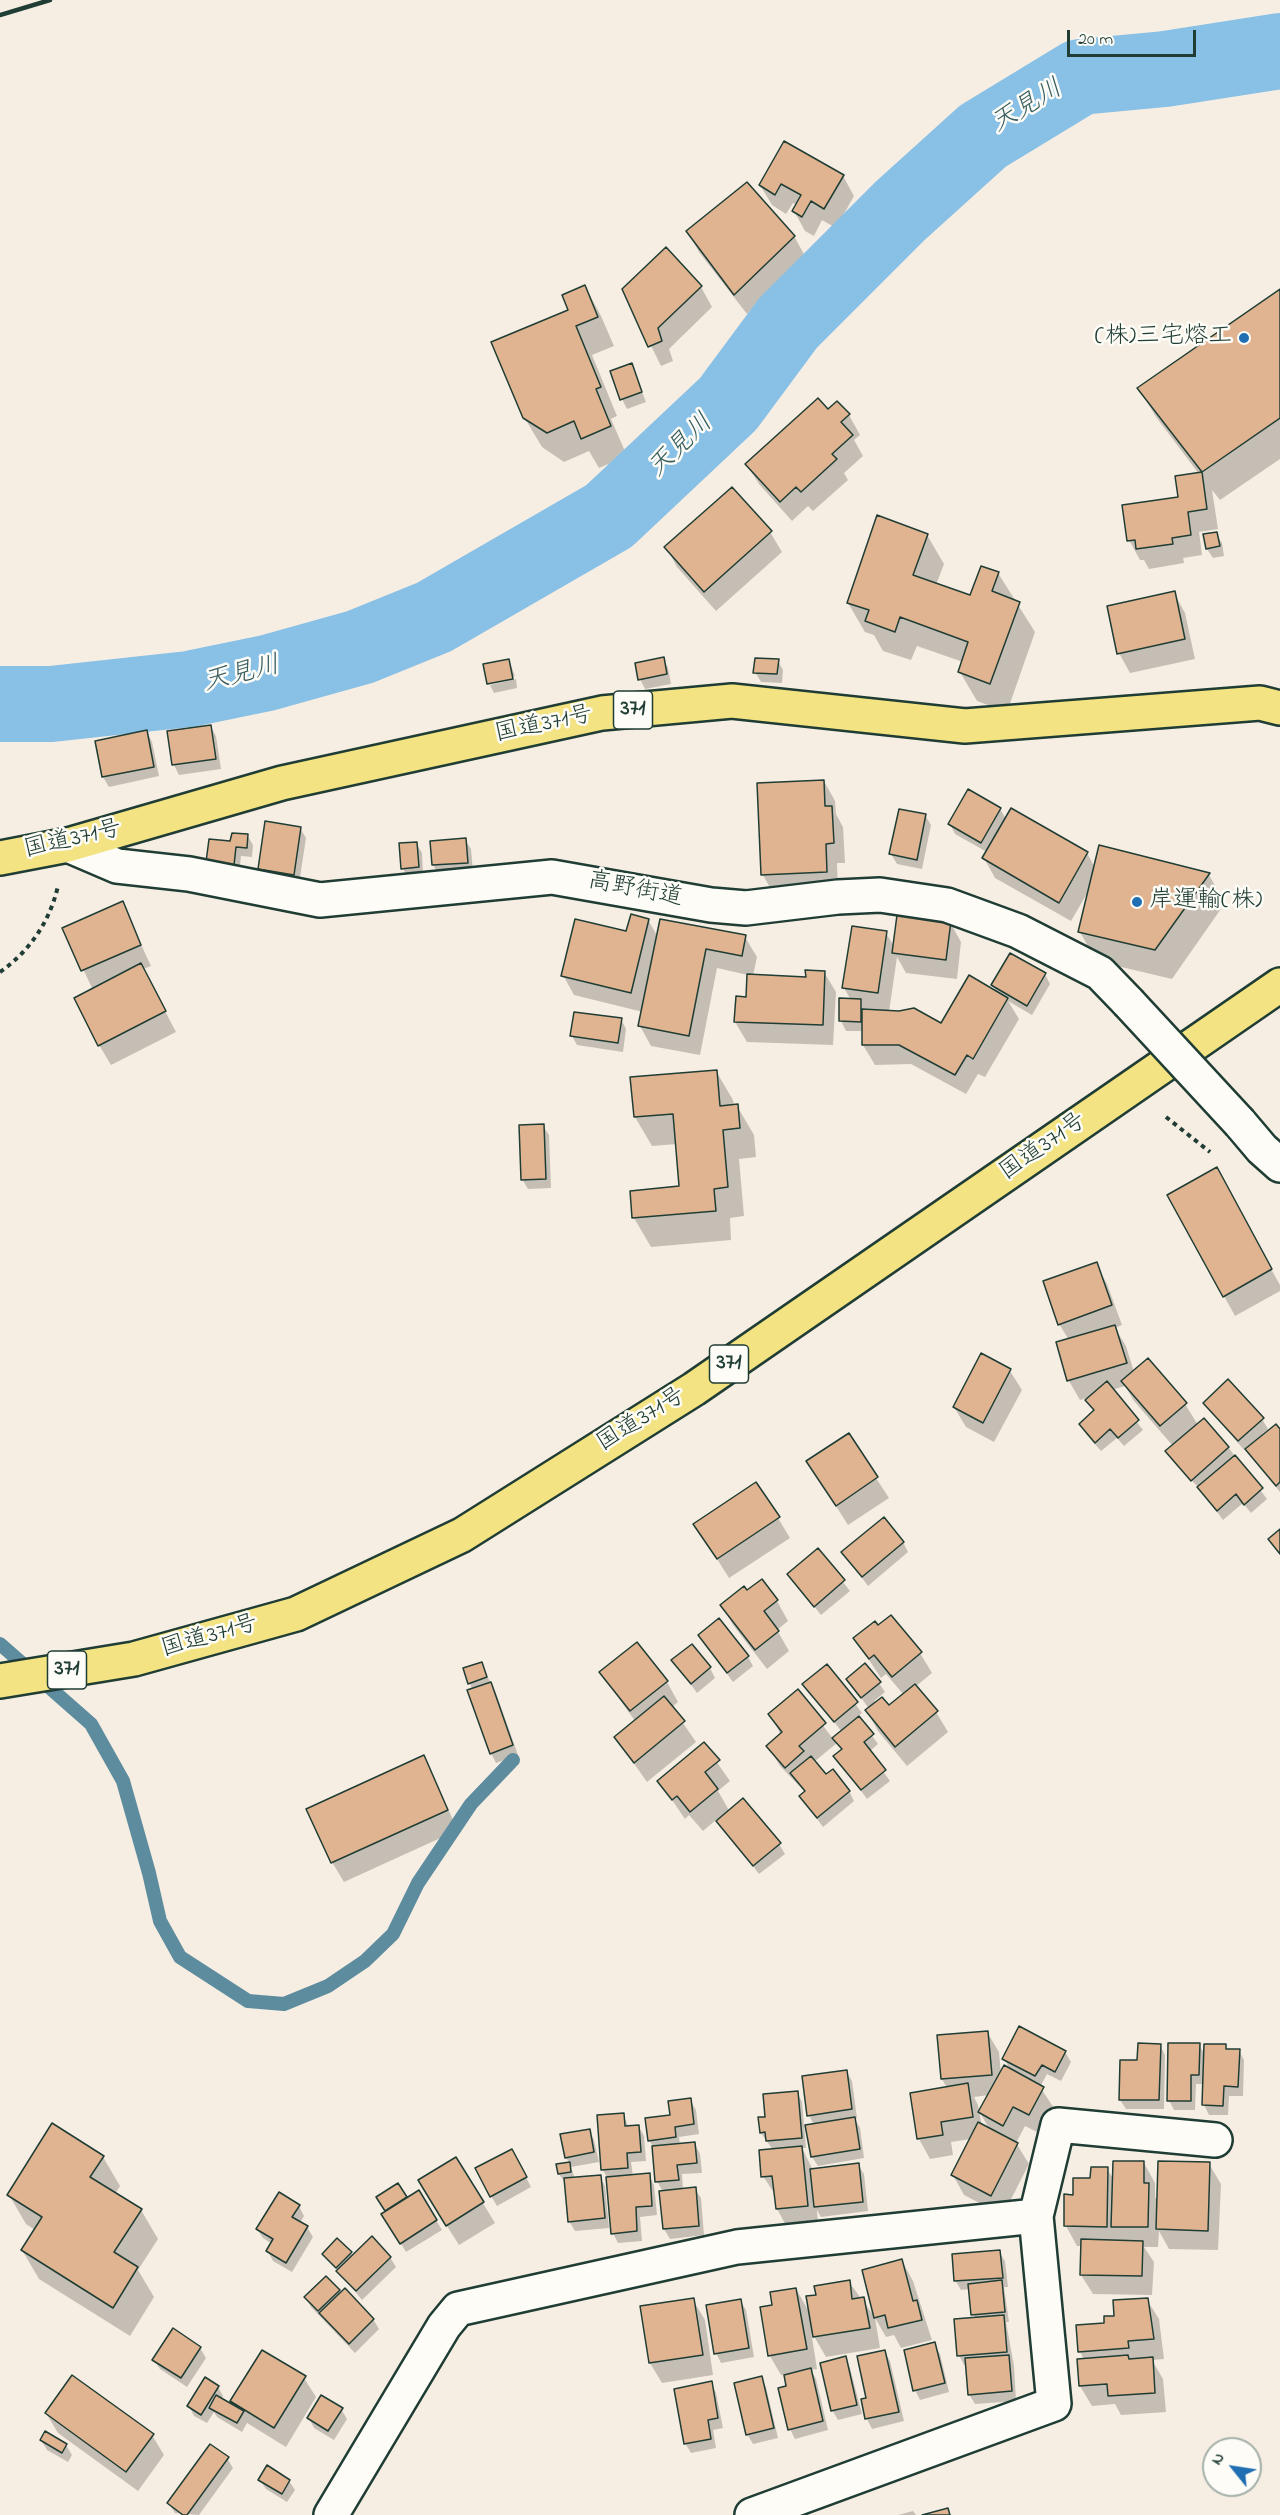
<!DOCTYPE html>
<meta charset="utf-8">
<style>
body{margin:0}
#map{position:relative;width:1280px;height:2515px;overflow:hidden;background:#f7eee3;font-family:"Indie Flower",sans-serif}
canvas{display:block}
.north{position:absolute;left:1202px;top:2437px;width:60px;height:60px;box-sizing:border-box;background:#fdfcf7;border:2px solid #a4b0a9;border-radius:50%;rotate:300deg;font-size:16px;font-weight:700;line-height:24px;text-align:center;color:#1f3d34}
.north::after{content:'';display:block;margin:auto;width:21px;height:27px;background:#1f6fb2;clip-path:polygon(50% 0,100% 100%,50% 72%,0 100%)}
.scale{position:absolute;left:1067px;top:30px;width:129px;height:27px;box-sizing:border-box;border:3px solid #1f3d34;border-top:0;padding-left:8px;font-size:18px;line-height:21px;white-space:nowrap;color:#1f3d34;-webkit-text-stroke:4px #fdfcf7;paint-order:stroke}
</style>
<div id="map">
<canvas width="1280" height="2515"></canvas>
<div class="north">N</div>
<div class="scale">20 m</div>
</div>
<script>
const ctx = document.querySelector('canvas').getContext('2d');
ctx.lineJoin = 'round';
function paint(path, color) { ctx.fillStyle = color; ctx.fill(path, 'evenodd'); }
function stroke(path, color, width, dash) { ctx.strokeStyle = color; ctx.lineWidth = width; ctx.lineCap = dash ? 'butt' : 'round'; ctx.setLineDash(dash || []); ctx.stroke(path); }
function drawText(font, color, halo, rows, align = 'center') {
  ctx.font = font + ' "Indie Flower","Klee One",sans-serif'; ctx.lineWidth = 5; ctx.setLineDash([]); ctx.textBaseline = 'middle'; ctx.strokeStyle = halo; ctx.fillStyle = color; for (const [text, x, y, turn = 0] of rows) {
    ctx.save(); ctx.translate(x, y); ctx.rotate((+turn || 0) * Math.PI / 180); ctx.textAlign = isNaN(turn) ? turn : align; if (halo) ctx.strokeText(text, 0, 0); ctx.fillText(text, 0, 0); ctx.restore();
  }
}
paint(new Path2D(`
 M843,176l11,20 -18,32 -14,-8 -8,16 -9,-5 -11,-20 3,-6 -4,-2 -7,11 -14,-9 -12,-20z
 M688,232l106,4 11,20 -58,58 -48,-62z
 M666,249l35,38 11,20 -43,42 4,12 -12,5 -38,-77z
 M585,286l16,30 13,30 -22,9 25,61 -6,3 16,37 -28,12 -10,-17 -25,11 -22,-15 -18,-30 46,-107z
 M1280,291v168l-60,41 -8,-10 6,39 -19,3 3,23 -19,3 1,5 -35,6 -5,-9h-4l-11,-20 51,-42 19,-24 -43,-57 -17,-29z
 M631,364l15,38 -19,7 -5,-10z
 M827,411l22,4 11,20 -6,5 9,16 -19,17 4,7 -35,31 -5,-5 -16,15 -33,-37 -12,-19z
 M770,532l12,20 -66,59 -39,-44 -11,-20z
 M1216,534l6,9 2,13 -11,2 -6,-9z
 M927,535l17,29 -8,21 35,12 27,-24 37,59 -28,80 -30,-11 -17,-29 3,-10 -46,-16 -6,14 -28,-9 -9,-16 -9,-3 -17,-29z
 M1174,593l11,20 10,46 -65,14 -11,-20z
 M663,659l5,9 3,16 -26,5 -5,-10z
 M509,660l6,16 -25,6v3l26,-6 1,9 -23,5 -5,-10 -4,-18z
 M778,661l5,9 -1,13 -21,-1 -6,-10z
 M211,727l5,9 5,33 -42,6 -5,-10 -5,-33z
 M147,732l5,10 7,34 -50,11 -6,-10 -6,-35z
 M824,781l11,20 1,13 7,13 2,36h-8l1,28 -64,4 -11,-20z
 M1000,809l6,10 81,34 8,15 114,7 16,28 -53,76 -76,-18 -16,-29 9,-42 -18,31 -76,-43 -11,-20 3,-6 -32,-18 -5,-10z
 M925,815l6,10 -9,44 -25,-5 -6,-10z
 M300,828l6,10 -7,46 -34,-5 -6,-10z
 M247,835l6,10 -1,12 -11,-1 -2,18 -25,-2 18,-30z
 M465,840l6,9 2,23 -34,3 -6,-10 -2,-23z
 M416,843l6,10 1,24 -15,1 -5,-10z
 M122,903l29,63 -8,3 33,63 -65,33 -12,-20 -6,-55 -29,-61z
 M648,920l10,17h87l12,20 -4,19 54,2 17,-6 12,20 -3,53 -86,-3 -12,-20 12,-24 1,-23 -31,-7 -17,87 -49,-9 -11,-20 3,-14 -69,-17 -11,-20z
 M950,922l11,20 -4,37 -51,-6 -9,-16 -8,55 52,13 56,-31 -4,-9 52,-11 5,10 -18,31 -24,-14 11,18 -34,58 -7,-3 -12,20 -55,-30 -36,1 -12,-20v-14h-17l-5,-10 10,-21 -7,-12 42,-55 9,15z
 M621,1019l5,10 -3,23 -46,-7 -5,-9z
 M716,1071l17,29 1,6h3l17,29 2,22 -17,2 5,57 -14,2 1,22 -80,7 -17,-29 46,-30 -3,-44 -25,2 -17,-29z
 M543,1126l6,9 2,53 -23,1 -6,-10z
 M1227,1189l53,96v6l-45,25 -11,-20z
 M1096,1264l11,20 15,41 -7,3 11,18 8,26 51,32 13,21 30,22 39,52 -16,14 -8,-10 -20,17 -24,-32 -26,-27 -6,-9 6,-6 -39,-45 -9,-15 -13,4 31,40 -19,16 -7,-8 -16,13 -15,-17 -5,-10 14,-12 -9,-14 -6,2 -11,-19 -11,-38 11,-3 -10,-16z
 M982,1355l28,16 12,19 -28,52 -28,-15 -12,-20z
 M1204,1403l58,16 6,10 -6,5 1,2 17,-4v60l-34,-44 -2,2z
 M848,1435l41,63 -41,27 -28,-44z
 M778,1518l12,20 -61,40 -34,-54z
 M903,1542l5,10 -40,34 -25,-34z
 M818,1550l32,41 -29,24 -32,-40z
 M747,1592l30,9 11,20 -11,9 12,21 -22,18 -34,-44 -11,-20z
 M700,1636l48,21 5,9 -20,16z
 M855,1639l65,14 12,20 -17,14 21,25 12,20 -41,34 -29,-35 -11,-20 2,-2 -21,-30 31,4 6,9 -11,9 15,6 15,-12 -18,-21 -5,4z
 M637,1644l30,38 11,20 -6,5 24,35 -49,40 -31,-44 19,-17 -34,-48z
 M673,1660l37,8 5,10 -18,15z
 M481,1664l15,29 22,62 -22,8 -5,-10 -21,-70z
 M827,1666l35,47 -4,3 20,28 -9,8 21,29 -23,18 -32,-43 7,-5 -5,-8 -23,19 12,14 23,15 5,10 -31,26 -22,-30 5,-4 -26,-27 -12,-20 13,-11 -11,-20 28,-23 35,47 9,-7 -38,-48z
 M704,1744l26,37 -12,10 12,21 49,32 6,10 -26,20 -42,-55 -14,12 -14,-16 -4,4 -26,-38z
 M423,1757l35,73 -114,52 -12,-20z
 M987,2032l12,20 2,22 9,-4 -6,-12 61,-6 6,10 -10,19 -14,-7 -7,13 14,21 -13,26 -16,-8 -9,17 13,21 -26,51 -39,-20 -11,-20 18,-36 -20,3 2,13 -23,4 -11,-20 -8,-45 36,-6 -5,-9zM989,2095l-9,18 10,17 -8,-4 -4,-21 -4,-8z
 M1160,2045l5,10 -1,54h-38l-6,-9 18,-38z
 M1199,2045l6,10 20,-9 3,5h11l5,9 -1,36h-14l-1,19h-19l-5,-10v-21h-8l-1,26h-21l-5,-10z
 M846,2071l6,10 5,37 -2,1 5,9 4,30 -46,8 -6,-9 2,-32 -5,-10z
 M797,2092l5,10 4,46h-4l11,22 45,-5 6,9 4,37 -47,6 -4,-7 1,16 -30,3 -11,-20 -1,-13 -13,-20 10,-26 -12,-17 -1,-14 6,-1z
 M690,2100l6,10 3,24 -20,3 1,8 15,-1 5,10 2,19 -20,1 1,16 12,-1 6,9 3,37 -34,4 -6,-10 -3,-37h2l-6,-11 -3,-33 -5,-8z
 M623,2114l6,14 10,-1 5,9 2,25 -15,1 2,14 16,-1 5,10 3,30 -17,2 2,24 -24,2 -5,-10 -5,-54 -5,-9z
 M589,2130l5,10 5,22 -28,5 4,12 25,-2 5,9 4,42 -34,3 -6,-10 -4,-38 -6,-9 10,-11 -3,-6z
 M103,2157l17,29 -5,8 26,16 17,29 -20,31 16,27 -24,39 -91,-57 -17,-29 13,-20 -9,-6 -17,-29z
 M456,2159l39,64 -36,22 -28,-44z
 M517,2160l14,27 -34,19 -6,-10z
 M1144,2163l11,20v14l3,5 51,-38 12,20 -3,66 -49,-1 -10,-18 -1,16h-14l10,15 -2,33 -59,-1 -12,-19 1,-29h-5l-11,-20 9,-30 32,-27 7,11z
 M398,2185l9,14 12,-7 23,38 -36,22 -23,-38 4,-2 -9,-15z
 M299,2206l5,10 -4,7 7,4 6,10 -21,35 -19,-11 -5,-10 4,-7 -9,-6 -6,-9z
 M999,2252l6,9 3,26h-4l5,35h-3l8,44 2,35 -41,3 -6,-10 -2,-29h-3l-5,-10 16,-36 -5,-30 -9,1 -6,-10z
 M351,2253l2,4h37l6,10 -34,33 -38,-46z
 M902,2261l11,20 19,59 -31,8 -7,-13 -8,2 -11,-19 5,30 -54,9 -15,-26 6,38 -6,1 5,9 12,51 -33,9 -5,-10 -5,-54h-4l-11,-19 4,-50 22,-17 15,26 7,-19 31,-14 25,34z
 M339,2291l34,28 6,10 -24,24 -44,-46 -5,-10z
 M693,2300l12,20 8,55 -51,8 -12,-20 -8,-56z
 M740,2300l6,10 8,47 -33,6 -5,-10z
 M1147,2300l12,19 5,40 -12,1 11,19 3,33 -45,3 -6,-11 -23,2 -12,-20 -2,-26h6l-4,-9 35,-34z
 M173,2330l27,18 6,10 -19,29 -27,-18 -6,-9z
 M934,2344l6,10 9,38 -29,8 -5,-10z
 M884,2351l6,10 14,60 -32,8 -5,-10 -5,-19 6,-1z
 M845,2358l5,10 12,46 -24,6 -6,-10z
 M304,2378l12,19 -30,50 -39,-24 -5,9 -25,-15 -3,-5 -7,11 -13,-7 -5,-10 29,-19 5,9 -2,4 15,8 -4,-7z
 M761,2378l5,9 12,51 -25,6 -6,-10z
 M711,2383l5,10 7,35 -10,2 3,18 -25,5 -6,-10z
 M341,2409l6,10 -13,21 -20,-12 -5,-10z
 M46,2413l106,22 12,20 -26,36 -80,-58z
 M41,2440l25,5 6,10 -4,7 -21,-12z
 M227,2458l6,10 -34,47 -24,-2 -6,-9z
 M260,2480l29,1 6,9 -8,12 -21,-13z
 M913,2511l3,4h-18z`), '#0003');
stroke(new Path2D(`
 M0,1644l91,80 32,57 26,92 11,48 20,36 68,44 36,3 44,-18 37,-25 28,-27 25,-51 53,-79 42,-44`), '#5e8c9f', 14);
stroke(new Path2D(`
 M0,704h51l138,-15 78,-16 93,-26 74,-30 175,-101 119,-112 60,-81 112,-112 83,-75 97,-59 85,-8 115,-18`), '#88c0e6', 76);
const building = new Path2D(`
 M784,141l60,34 -20,34 -13,-8 -9,16 -10,-6 9,-16 -20,-11 -6,11 -16,-10z
 M747,182l48,54 -61,59 -48,-64z
 M666,247l36,39 -44,42 4,13 -14,6 -26,-58z
 M585,285l13,32 -22,9 25,61 -5,2 15,37 -30,13 -7,-18 -27,12 -24,-15 -32,-76 77,-32 -6,-15z
 M1280,289v129l-78,54 -65,-84z
 M632,363l10,29 -22,8 -10,-29z
 M818,398l10,11 9,-8 13,13 -9,8 12,13 -21,19 5,5 -36,33 -5,-5 -16,15 -35,-38z
 M1202,472l5,37 -19,3 3,23 -19,3 1,6 -37,5 -1,-9 -8,1 -5,-36 56,-8 -3,-21z
 M732,487l40,44 -68,61 -40,-45z
 M877,515l51,19 -15,41 57,20 11,-29 18,6 -7,19 28,11 -30,82 -32,-12 10,-30 -68,-25 -5,15 -30,-11 4,-11 -22,-7z
 M1217,532l3,14 -14,3 -3,-15z
 M1175,591l10,48 -68,15 -10,-48z
 M664,657l3,17 -29,6 -3,-17z
 M755,658l24,1 -2,15 -24,-1z
 M509,659l4,20 -26,5 -4,-20z
 M211,725l5,34 -44,6 -5,-34z
 M147,730l7,37 -52,10 -7,-36z
 M824,780l1,26h7l2,37 -8,1 1,28 -66,3 -4,-92z
 M968,789l33,19 -20,35 -33,-19z
 M1011,808l77,44 -29,51 -77,-45z
 M899,809l27,5 -9,46 -28,-6z
 M265,821l36,6 -7,48 -36,-6z
 M232,833l16,1 -1,14 -11,-1 -2,18 -28,-3 3,-23 21,2z
 M466,838l2,25 -36,2 -2,-24z
 M417,842l2,25 -18,2 -2,-26z
 M1099,845l111,28 -55,77 -77,-18z
 M123,901l18,44 -60,26 -19,-43z
 M631,914l18,5 -18,74 -70,-17 14,-57 51,12z
 M897,915l54,6 -5,39 -54,-7z
 M660,919l86,16 -4,21 -36,-7 -17,87 -51,-10z
 M852,926l35,5 -9,62 -36,-5z
 M1010,953l36,20 -19,33 -36,-21z
 M141,963l25,48 -68,35 -24,-48z
 M805,970l20,1 -2,54 -89,-3 2,-26 10,1 1,-23 59,3z
 M969,975l39,23 -35,61 -6,-4 -12,20 -56,-30h-37v-36l37,2 15,-3 27,15z
 M839,998l22,1v23l-22,-1z
 M574,1012l48,6 -4,25 -48,-7z
 M717,1070l3,36 18,-2 2,24 -17,2 5,57 -14,2 2,22 -84,7 -2,-27 49,-5 -6,-72 -39,3 -4,-40z
 M544,1124l2,55 -25,1 -2,-55z
 M1217,1167l55,102 -49,28 -56,-102z
 M1097,1262l15,43 -54,20 -15,-44z
 M1115,1325l12,38 -60,18 -11,-39z
 M981,1353l30,16 -28,54 -30,-16z
 M1148,1358l39,45 -27,23 -39,-45z
 M1228,1379l36,39 -26,23 -35,-38z
 M1107,1381l32,39 -21,18 -8,-9 -15,14 -16,-19 15,-14 -9,-10z
 M1204,1418l25,29 -38,34 -26,-30z
 M1276,1424l4,5v53l-4,4 -31,-37z
 M849,1433l29,44 -42,29 -30,-45z
 M1235,1455l28,33 -19,17 -8,-11 -19,17 -20,-24z
 M756,1482l24,35 -63,42 -24,-35z
 M884,1517l20,25 -42,35 -21,-25z
 M1280,1529v25l-12,-15z
 M818,1548l27,32 -31,27 -27,-33z
 M762,1579l16,21 -14,11 15,20 -24,19 -35,-45 24,-19 3,4z
 M891,1615l31,37 -30,25 -18,-22 -5,4 -16,-21 22,-17 3,4z
 M719,1618l30,38 -22,17 -29,-38z
 M637,1642l31,39 -38,30 -31,-39z
 M692,1644l19,23 -20,17 -20,-24z
 M482,1662l5,15 -19,7 -5,-16z
 M865,1663l16,19 -20,16 -15,-19z
 M827,1664l31,38 -24,20 -32,-38z
 M491,1682l22,63 -23,9 -23,-64z
 M915,1684l23,27 -43,36 -30,-37 17,-13 7,8z
 M798,1689l28,34 -27,23 5,5 -19,17 -19,-22 16,-14 -14,-18z
 M664,1696l21,25 -51,42 -20,-26z
 M859,1716l15,18 -10,8 22,28 -25,20 -28,-34 9,-7 -10,-11z
 M704,1742l16,18 -15,12 13,17 -28,23 -13,-16 -5,4 -15,-19z
 M424,1755l24,55 -117,53 -25,-54z
 M811,1756l15,18 7,-5 17,22 -33,27 -18,-22 6,-5 -15,-18z
 M743,1798l38,45 -28,23 -37,-45z
 M1019,2026l47,25 -11,21 -13,-7 -7,11 -33,-17z
 M988,2031l4,44 -51,4 -4,-44z
 M1138,2043l23,1 -2,56h-40l1,-40h17z
 M1168,2043h32l-1,32h-8v26h-24z
 M1204,2044h22v5h14l-2,38 -14,-1 -1,20 -21,-1z
 M1004,2065l40,22 -15,28 -16,-8 -10,19 -25,-14z
 M847,2070l5,39 -45,7 -5,-40z
 M968,2083l5,34 -32,5 2,13 -26,4 -7,-46z
 M798,2091l4,47 -36,3 -1,-9 -5,1 -2,-16h7l-2,-23z
 M691,2098l3,26 -19,3 1,10 -28,4 -3,-23 25,-3 -2,-14z
 M624,2113l1,13 14,-1 2,27 -14,1 1,15 -27,2 -4,-55z
 M855,2117l5,32 -49,8 -6,-32z
 M978,2122l40,21 -27,53 -40,-21z
 M52,2123l52,33 -14,21 52,32 -28,43 24,15 -25,41 -92,-58 21,-33 -35,-22z
 M590,2129l4,23 -29,6 -5,-24z
 M695,2142l2,21 -20,2 2,15 -24,2 -3,-36z
 M802,2146l6,60 -32,3 -4,-33 -11,1 -2,-27z
 M512,2149l15,28 -37,20 -15,-29z
 M456,2157l28,45 -38,24 -28,-46z
 M1113,2161h31v22h5l-1,44h-37z
 M1158,2161l52,1 -2,69 -52,-2z
 M570,2162l1,10 -13,2 -2,-10z
 M859,2163l4,39 -49,5 -4,-38z
 M1091,2167h17l-1,60 -43,-1v-32l9,1v-17h17z
 M650,2173l2,33 -16,1 1,24 -26,3 -5,-57z
 M601,2175l4,43 -37,4 -4,-44z
 M398,2183l9,14 -22,14 -9,-14z
 M696,2187l3,39 -36,3 -4,-38z
 M419,2190l18,30 -37,24 -19,-30z
 M279,2192l21,13 -8,12 16,9 -22,37 -20,-12 7,-12 -17,-10z
 M372,2236l19,21 -35,34 -20,-20z
 M337,2238l15,14 -16,16 -14,-14z
 M1081,2239l62,2 -1,35 -62,-1z
 M1000,2250l3,28 -49,3 -2,-27z
 M902,2259l11,42 4,-1 5,20 -34,8 -3,-13 -11,3 -12,-48z
 M326,2276l14,14 -22,21 -14,-14z
 M850,2280l2,19 12,-2 6,31 -57,9 -7,-41 10,-1 -2,-9z
 M1002,2280l3,32 -34,3 -3,-31z
 M345,2288l29,31 -25,25 -30,-31z
 M796,2288l11,61 -39,7 -8,-49 12,-2 -2,-13z
 M694,2298l9,57 -54,8 -9,-57z
 M1148,2298l6,41 -26,2 1,7 -51,4 -2,-27 28,-2v-7h10l-1,-16z
 M741,2299l8,49 -35,6 -8,-49z
 M1004,2315l3,37 -50,4 -3,-37z
 M173,2328l28,19 -20,31 -29,-18z
 M935,2342l10,41 -32,8 -9,-41z
 M262,2350l44,26 -32,52 -44,-27z
 M885,2350l14,62 -34,7 -4,-20 5,-1 -9,-42z
 M1009,2355l3,36 -44,4 -3,-37z
 M1128,2355l1,4 24,-2 2,36 -47,3 -1,-12 -28,2 -2,-27z
 M846,2356l11,49 -26,6 -11,-48z
 M811,2368l12,53 -35,9 -10,-42 8,-2 -2,-11z
 M72,2375l82,59 -28,38 -81,-59z
 M762,2376l12,52 -28,7 -12,-52z
 M205,2377l14,9 -18,29 -14,-9z
 M712,2381l6,37 -10,2 3,19 -27,5 -10,-55z
 M216,2395l28,16 -7,12 -28,-15z
 M321,2395l22,13 -15,23 -21,-13z
 M45,2431l22,13 -5,9 -22,-13z
 M210,2444l19,13 -42,58h-4l-16,-12z
 M267,2465l23,15 -8,14 -24,-14z
 M948,2508l2,7h-28z`);
paint(building, '#e0b491');
stroke(building, '#1f3d34', 1.5);
const minor = new Path2D(`
 M68,845l49,21 72,8 131,26 232,-23 159,28 35,3 92,-11 42,-2 67,10 71,26 82,42 28,29
 M1240,1123l22,26 18,16
 M331,2515l113,-189 14,-17 279,-62 299,-31
 M752,2515l302,-111 -18,-188 22,-91 157,15`);
const highway = new Path2D(`
 M0,858l68,-13 214,-62 320,-70 130,-12 233,25 295,-23 20,5
 M0,1681l134,-22 162,-45 166,-79 232,-146 586,-404`);
stroke(minor, '#1f3d34', 38);
stroke(highway, '#1f3d34', 38);
stroke(new Path2D(`
 M0,972c30,-21 50,-51 58,-86
 M1166,1117l44,35`), '#1f3d34', 4, [4.5, 4.5]);
stroke(minor, '#fdfcf7', 33);
stroke(highway, '#f4e382', 33);
stroke(new Path2D(`
 M0,15l50,-15`), '#1f3d34', 4.5);
const minorBridge = new Path2D(`
 M1128,1002l112,121`);
stroke(minorBridge, '#1f3d34', 38, []);
stroke(minorBridge, '#fdfcf7', 33);
for (const [x, y, r, color] of [
 [1244,338,6,"#1f6fb2"],
 [1137,902,6,"#1f6fb2"]
]) { const dot = new Path2D(); dot.arc(x, y, r, 0, 2 * Math.PI); ctx.fillStyle = color; ctx.fill(dot); stroke(dot, '#fdfcf7', 2); }
for (const [x, y, w] of [
 [633,710,39],
 [729,1364,39],
 [67,1670,39]
]) { const box = new Path2D(); box.roundRect(x - w / 2, y - 19, w, 38, 4.5); ctx.fillStyle = '#fdfcf7'; ctx.fill(box); stroke(box, '#1f3d34', 1.5); }
drawText('bold 22px', '#1f3d34', null, [
 ["371",633,710],
 ["371",729,1364],
 ["371",67,1670]
]);
drawText('24px', '#1f3d34', '#fdfcf7', [
 ["(株)三宅熔工",1232,338],
 ["岸運輸(株)",1149,902,"left"]
], 'right');
drawText('24px', '#1f3d34', '#fdfcf7', [
 ["国道371号",544,726,-12],
 ["国道371号",73,841,-13],
 ["高野街道",635,891,11],
 ["国道371号",1044,1148,-35],
 ["国道371号",642,1421,-32],
 ["国道371号",210,1638,-16]
]);
drawText('italic 26px', '#395e60', '#fdfcf7', [
 ["天見川",1028,108,-31],
 ["天見川",682,447,-44],
 ["天見川",242,676,-14]
]);
</script>
